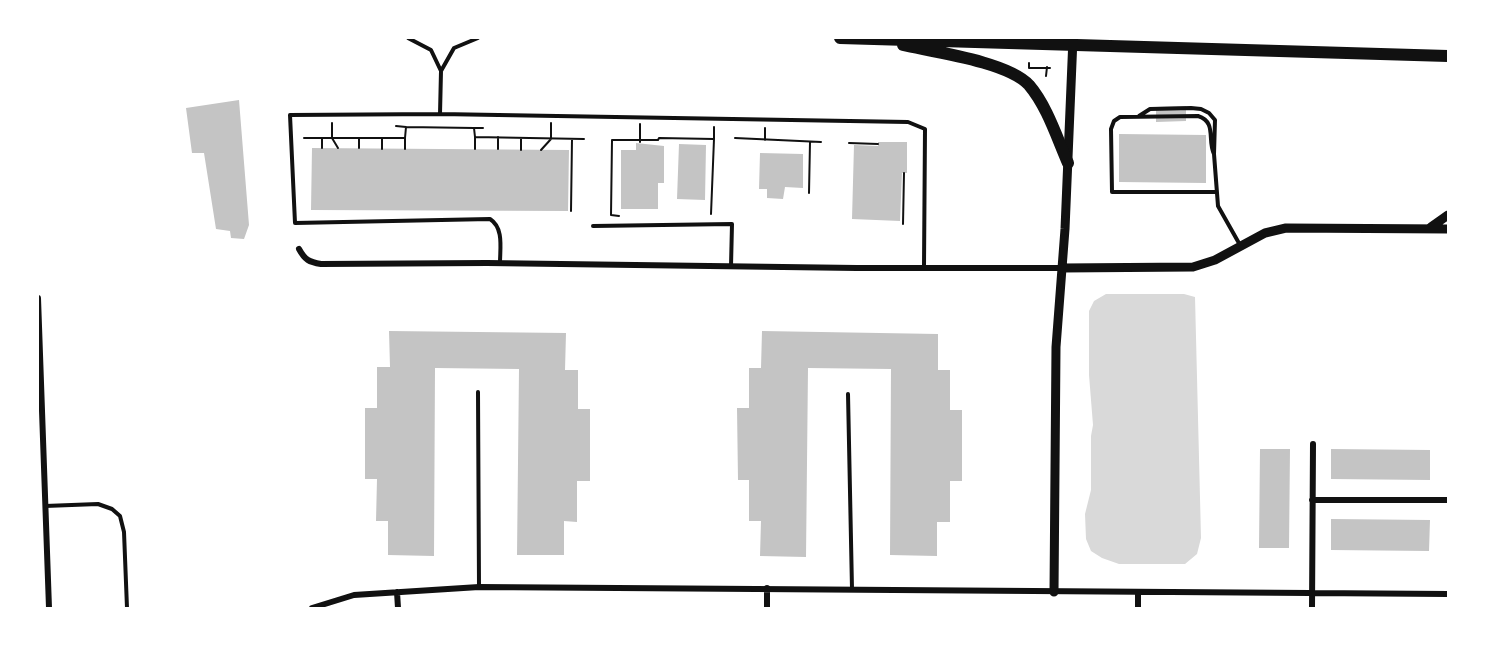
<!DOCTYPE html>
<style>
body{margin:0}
#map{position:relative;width:1486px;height:646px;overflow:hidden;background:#fff;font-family:"Fira Sans",sans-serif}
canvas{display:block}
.frame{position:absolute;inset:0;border:39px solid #fff;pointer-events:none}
</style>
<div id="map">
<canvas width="1486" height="646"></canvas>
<div class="frame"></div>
</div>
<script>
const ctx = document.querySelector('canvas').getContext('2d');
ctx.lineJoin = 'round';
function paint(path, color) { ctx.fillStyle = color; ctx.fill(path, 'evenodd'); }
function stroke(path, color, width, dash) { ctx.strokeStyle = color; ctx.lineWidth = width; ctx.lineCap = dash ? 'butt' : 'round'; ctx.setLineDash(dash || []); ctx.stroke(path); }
paint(new Path2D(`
 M1106,294h78l11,3 6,241 -4,16 -12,10h-66l-17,-6 -11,-7 -5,-12 -1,-25 6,-24v-54l2,-11 -4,-50v-64l5,-10z`), '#d9d9d9');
paint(new Path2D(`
 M239,100l10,125 -5,14 -13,-1 -1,-7 -14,-2 -12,-76h-12l-6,-45z
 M1186,106v15l-30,1v-15z
 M1119,134l87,1v48l-87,-1z
 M878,142h29v31h-5l-2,48 -48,-2 2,-74 24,1z
 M636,143l28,3v37h-6v26h-37v-59h15z
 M679,144l27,1 -1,55 -28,-1z
 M312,148l257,2 -1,61 -257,-1z
 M760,153l43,1v34l-18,-1 -2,12 -16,-1v-9h-8z
 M389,331l177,2 -1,37h13v39h12v72h-13v41l-13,-1v34h-47l2,-186 -84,-1 -1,188 -46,-1v-34h-12l1,-42h-12v-71h12v-41h13z
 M762,331l176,3v36h12v40h12v71h-12v41h-13v34l-47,-1 1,-186 -83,-1 -2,189 -46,-1 1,-35h-12v-41h-11l-1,-72h12v-40h12z
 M1260,449h30l-1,99h-30z
 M1331,449l99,1v30l-99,-1z
 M1331,519l99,1 -1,31 -98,-1z`), '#c4c4c4');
stroke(new Path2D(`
 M1029,63v5h21
 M1046,76l1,-9
 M332,123v15l6,10
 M640,124v18
 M396,126l10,1
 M474,128h9
 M498,137v12
 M304,138h101l1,-11 68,1 1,9 109,2
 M322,138v10
 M359,138v10
 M735,138l86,4
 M714,139v-12
 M765,140v-12
 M849,143l29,1
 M382,149v-11
 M405,149v-11
 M475,149v-12
 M521,150v-12
 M541,150l10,-11v-16
 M809,193l1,-51
 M571,211l1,-72
 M619,216l-8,-1 1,-75h46l1,-2 55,1 -3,75
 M903,224l1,-51`), '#111', 2);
stroke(new Path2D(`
 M408,38l23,12 10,21
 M440,114l1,-43 13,-23 24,-10
 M1139,116l11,-7 41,-1 10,1 8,4 6,7 -1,34 4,52 22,39
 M1214,154c-7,-14 3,-32 -16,-38l-78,1 -6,4 -3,8 1,63h104
 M593,226l139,-2 -1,42
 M500,263c0,-15 4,-35 -10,-44l-195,4 -5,-108 150,-1 468,8 17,7 -1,137
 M478,392l1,195
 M848,394l4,195
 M45,506l53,-2 14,5 8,7 4,16 3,76`), '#111', 4);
stroke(new Path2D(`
 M299,249c6,11 10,13 22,15l166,-1 370,5h205
 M38,298l11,310
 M1312,500h136
 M397,592l1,16
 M1138,592v16
 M312,608l42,-13 125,-8 969,7
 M767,608v-20
 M1312,608l1,-164`), '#111', 6);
stroke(new Path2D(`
 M1431,227l17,-12
 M1062,268l131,-1 22,-7 50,-27 21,-5 162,1
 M1054,592l2,-245 9,-118 8,-191`), '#111', 9);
stroke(new Path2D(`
 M840,38l608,18
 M903,45c32,7 105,17 126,40 18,21 28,53 39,78`), '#111', 12);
</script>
